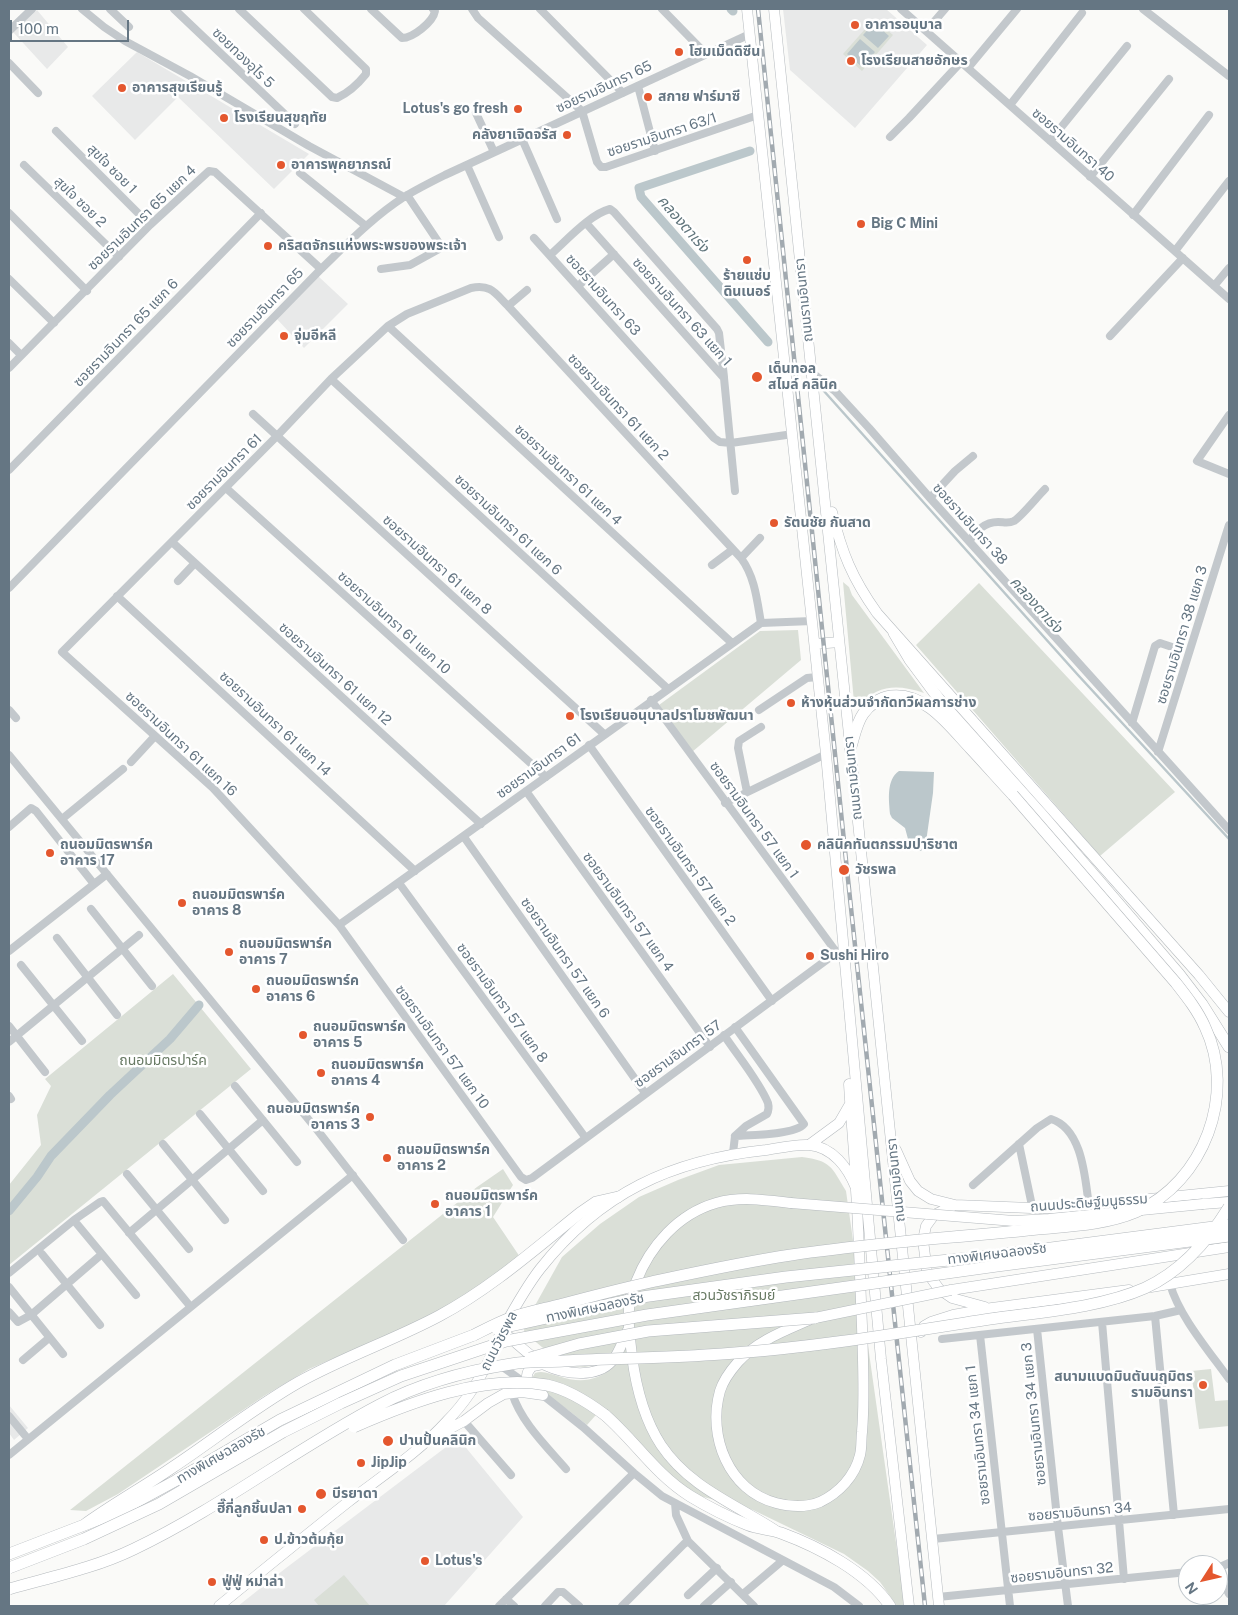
<!DOCTYPE html>
<meta charset="utf-8">
<style>
body{margin:0}
#map{position:relative;width:1238px;height:1615px;overflow:hidden;background:#fafaf8;font-family:"Public Sans",sans-serif}
canvas{display:block}
.frame{position:absolute;inset:0;border:10px solid #657683;pointer-events:none}
.north{position:absolute;left:1178px;top:1555px;width:50px;height:50px;box-sizing:border-box;background:#fff;border:1px solid #c1c8cd;border-radius:50%;rotate:235deg;font-size:14px;font-weight:700;line-height:20px;text-align:center;color:#657683}
.north::after{content:'';display:block;margin:auto;width:18px;height:22px;background:#e4572e;clip-path:polygon(50% 0,100% 100%,50% 72%,0 100%)}
.scale{position:absolute;left:10px;top:20px;width:119px;height:22px;box-sizing:border-box;border:2px solid #657683;border-top:0;padding-left:6px;font-size:15px;line-height:18px;white-space:nowrap;color:#657683;-webkit-text-stroke:4px #fff;paint-order:stroke}
</style>
<div id="map">
<canvas width="1238" height="1615"></canvas>
<div class="frame"></div>
<div class="north">N</div>
<div class="scale">100 m</div>
</div>
<script>
const ctx = document.querySelector('canvas').getContext('2d');
ctx.lineJoin = 'round';
function paint(path, color) { ctx.fillStyle = color; ctx.fill(path, 'evenodd'); }
function stroke(path, color, width, dash) { ctx.strokeStyle = color; ctx.lineWidth = width; ctx.lineCap = dash ? 'butt' : 'round'; ctx.setLineDash(dash || []); ctx.stroke(path); }
function drawText(font, color, halo, rows, align = 'center') {
  ctx.font = font + ' "Public Sans","Noto Sans Thai",sans-serif'; ctx.lineWidth = 5; ctx.setLineDash([]); ctx.textBaseline = 'middle'; ctx.strokeStyle = halo; ctx.fillStyle = color; for (const [text, x, y, turn = 0] of rows) {
    ctx.save(); ctx.translate(x, y); ctx.rotate((+turn || 0) * Math.PI / 180); ctx.textAlign = isNaN(turn) ? turn : align; if (halo) ctx.strokeText(text, 0, 0); ctx.fillText(text, 0, 0); ctx.restore();
  }
}
paint(new Path2D(`
 M783,9h103l41,36 -72,83 -65,-58z
 M37,10l31,37 -21,22 -34,-37z
 M137,52l172,102 -35,35 -96,-92 -43,43 -43,-44z
 M318,276l30,28 -44,44 -28,-30z
 M9,1405l19,23 -14,12 -5,-7z
 M458,1438l65,79 -79,89h-206l48,-38z`), '#e8e9e9');
paint(new Path2D(`
 M874,19l19,16 -31,36 -19,-17z
 M843,582l6,5 3,8 72,98c-28,-9 -45,-8 -67,13l-3,-4z
 M979,583l196,209 -75,64 -184,-211z
 M798,630l3,30 -109,92 -33,-47 101,-74z
 M173,974l78,95 -242,196v-80l32,-40 -4,-30 14,-29 -6,-7z
 M802,1157c29,4 29,9 44,34l59,415h-8l-17,-24 -12,-11 -24,-17 -91,-44 -57,-15 -25,-19 -68,-69 -16,18 -19,-15 -25,-17 -11,-15 3,-5c8,-3 15,1 23,3 21,7 37,6 54,-8l-12,-4 -15,3 -13,-1 -12,-4 -35,-29 -2,-6 39,-70 38,-33 39,-27 39,-17 41,-15z
 M503,1169l10,16 -20,32 27,40 -57,40 -43,24 -111,48 -45,27 -146,98 -32,17 -16,-1 407,-323z
 M1211,1369l4,32 14,-1v26l-30,3 -8,-58z
 M344,1575l26,31h-51l-5,-6z`), '#dadfd7');
paint(new Path2D(`
 M874,23l15,13 -11,12 -15,-13z
 M860,39l15,13 -13,15 -15,-13z
 M899,771l35,1 -1,21 -8,56 -5,2 -12,-12 -3,-11 -13,-10 -2,-4c-1,-14 -4,-34 9,-43z`), '#bbc7cb');
stroke(new Path2D(`
 M823,390l255,285 151,164`), '#bbc7cb', 2.5);
stroke(new Path2D(`
 M731,9l2,2
 M750,151l-111,37 2,9 127,145
 M9,1211l28,-34 14,-21 59,-61 60,-56 29,-34`), '#bbc7cb', 9);
const major = new Path2D(`
 M747,9l79,745 55,605 28,247
 M774,9l165,1597
 M832,512c10,41 20,66 45,101l322,362 30,37
 M815,644l24,-2
 M809,1145l30,-22 11,-19
 M896,1150l14,31 8,10 13,8 24,6 76,3h29l169,-17
 M1203,1204l26,-2
 M955,1205l-21,10 -8,11 -3,14 4,32 12,17 13,9 33,9
 M1151,1287l78,-13
 M951,1290l278,-43
 M809,1320c-25,11 -52,21 -71,42 -7,8 -15,19 -18,29 -13,45 9,100 56,112 15,4 29,5 44,-1 19,-9 35,-26 40,-47 2,-8 1,-16 2,-23 3,-35 1,-70 0,-106 -2,-45 -3,-91 -6,-136 -1,-35 -5,-70 -7,-106
 M921,1332l3,-6 7,-4 22,-7 39,-7 137,-18
 M508,1336c11,9 25,23 37,29 19,9 51,14 67,-4 7,-7 11,-21 16,-31
 M532,1387c-7,-6 -7,-15 1,-21l10,-2
 M436,1436l28,-15 24,-18 16,-9 18,-2 21,3
 M775,1530c-40,-26 -86,-43 -114,-85 -17,-26 -25,-58 -29,-89 -2,-18 -5,-37 -2,-56 0,-6 4,-12 6,-18 14,-36 42,-68 80,-79 25,-7 50,-3 75,0
 M219,1606c43,-35 86,-70 129,-104 34,-26 71,-50 99,-81 18,-18 32,-40 43,-63 5,-10 8,-22 14,-31 11,-20 22,-40 36,-58 60,-76 131,-109 226,-119 13,-2 29,-6 43,-5 24,2 39,23 47,43`);
const highway = new Path2D(`
 M894,633l16,27 32,43 101,113 136,158 23,30 27,43
 M850,750c4,-12 6,-26 13,-36 7,-10 16,-16 28,-18 35,-4 59,31 80,53 14,15 28,31 42,46
 M605,1415c30,26 50,59 85,81 18,11 38,21 58,29 10,4 22,4 33,8 38,14 86,39 109,73
 M84,1525c29,-21 60,-38 89,-58 42,-28 82,-60 126,-85 45,-25 95,-42 140,-66 51,-27 96,-67 141,-103l16,-11 22,-5
 M9,1554l109,-42 57,-31 105,-61 115,-55 79,-30`);
stroke(major, '#b5babe', 11);
stroke(highway, '#b4b9bd', 12);
stroke(new Path2D(`
 M82,9l22,18 21,14 65,35 119,70 95,51
 M110,9l19,18
 M174,9l121,115
 M239,9l93,88 5,1c11,-5 21,-14 29,-24v-5l-62,-60
 M371,9l31,29c11,0 31,-16 33,-27l-2,-2
 M472,9l6,9 104,93 15,51 4,5h5l152,-52
 M540,9l83,84
 M662,9l44,45
 M901,9l328,290
 M1143,9l86,67
 M9,31l23,-22
 M926,31l19,-22
 M9,63l29,30
 M968,68l49,-59
 M638,86l17,65
 M1010,105l72,-92
 M476,113l18,39
 M56,131l94,94
 M890,137l19,-19 52,-56
 M522,139l35,80
 M1050,141l77,-95
 M24,165l95,92
 M467,165l32,72
 M300,173l66,53
 M1090,177l79,-98
 M9,213l78,78
 M1133,215l76,-100
 M586,223l138,155 11,113
 M534,238l180,200 6,4 11,1 62,-9
 M1175,251l54,-70
 M550,255c16,-14 40,-41 60,-46l4,3 103,117 2,4 5,44
 M381,269l29,-4 29,-16 2,-3 -34,-51
 M9,279l45,44
 M578,286l36,-32
 M1214,286l15,-18
 M508,306l19,-16
 M388,326l344,317
 M1110,336l73,-78
 M9,343l12,12
 M9,368l141,-143 59,-54 6,1 106,97
 M811,372l24,19 34,37 61,70 299,332
 M331,379l337,310
 M253,414l351,320
 M1229,415l-32,46 32,13
 M9,470l252,-257
 M226,488l320,289
 M930,498l25,-27 18,-15
 M969,541c8,-10 15,-19 29,-19 6,0 10,2 16,-1 8,-5 23,-24 31,-32
 M172,542l309,282
 M741,558l19,-20
 M712,565l20,-15
 M178,581l17,-18
 M9,588l312,-319c26,-25 52,-52 83,-72 13,-8 27,-15 41,-22l305,-141
 M117,596l298,275
 M761,623c-4,-23 -6,-46 -20,-65l-233,-252c-13,-13 -17,-22 -37,-18l-64,26 -19,12 -57,53 -54,57 -215,216 151,136 126,137 182,252 5,3 6,-2 312,-231
 M651,700l186,253
 M9,710l7,8
 M759,710l48,-32 10,-1
 M1132,723l23,-77 5,-3 12,4
 M589,745l183,256
 M1158,752l71,-227
 M9,755l309,376 85,109
 M131,762l24,-26
 M526,791l184,256
 M747,792l-9,-44 1,-7 22,-14
 M725,803l101,-49
 M62,819l61,-50
 M9,827l22,-19 5,3 58,73
 M464,837l181,256
 M399,883l186,254
 M91,909l61,77
 M339,925l422,-302 51,-2
 M57,938l60,77
 M9,951l98,-77
 M21,965l61,76
 M9,1026l36,46
 M724,1035c13,20 35,46 44,68 1,4 1,7 -1,11l-21,12 -11,10
 M9,1042l130,-107
 M235,1086l62,76
 M9,1096l2,3
 M200,1114l63,77
 M163,1144l62,76
 M1019,1144l12,57v7
 M733,1153l2,-17c15,-1 60,-1 69,-12l-69,-97
 M127,1174l62,75
 M973,1185l64,-57 14,-9c32,10 34,60 38,87
 M77,1224l59,71
 M129,1233l134,-113
 M42,1254l58,71
 M9,1273l65,-53 26,-18 3,-1 87,105
 M1170,1284c9,32 39,67 59,95
 M9,1287l54,67
 M9,1312l9,10 13,-7 71,-61
 M1155,1316l19,199
 M1102,1322l22,257
 M1037,1329l21,198 10,79
 M980,1335l30,271
 M942,1339l213,-23 26,-6
 M23,1360l26,-22
 M500,1365l25,18
 M539,1392l44,35 51,46 28,23 172,91 25,19
 M512,1393c9,29 34,53 54,76
 M9,1416l19,23
 M464,1421l47,54
 M9,1455l344,-280
 M675,1503l1,12 12,26 66,65
 M933,1539l296,-30
 M1218,1568l11,-5
 M1218,1573l11,21
 M743,1594l39,-33
 M688,1595l29,-27
 M938,1597l250,-25
 M506,1599l8,7
 M499,1606l135,-133
 M545,1606l13,-14h5l16,14
 M622,1606l62,-62 4,-3
 M704,1606l27,-24`), '#c3c8cc', 8);
stroke(major, '#fff', 10);
stroke(highway, '#fff', 11);
const rail = new Path2D(`
 M758,9l89,861 78,736`);
stroke(rail, '#a2aab0', 4.5);
stroke(rail, '#fff', 2.5, [8]);
const majorBridge = new Path2D(`
 M791,1203l223,18 35,-2 154,-15
 M815,1318l136,-28`);
const highwayBridge = new Path2D(`
 M497,1329l145,-32 144,-20 211,-22 232,-30
 M474,1335c12,-6 25,-13 39,-18 15,-5 30,-8 46,-12 30,-8 61,-16 92,-23 47,-10 93,-20 140,-27 46,-7 92,-11 138,-16 36,-3 72,-6 109,-10 32,-3 67,-4 98,-17 68,-30 101,-118 69,-185 -7,-16 -18,-30 -29,-44l-163,-188
 M530,1358l49,-14 69,-13 167,-13
 M354,1427c57,-25 130,-53 193,-42 19,4 42,18 58,30
 M9,1568l75,-29 75,-35 124,-72 58,-29 60,-27 105,-35 141,-26 350,-49 232,-30
 M9,1589c42,-12 86,-21 125,-40 86,-41 161,-100 245,-144 40,-21 87,-34 132,-41 17,-3 35,-2 53,-3 52,-3 105,-3 158,-7 90,-6 179,-21 268,-35 49,-7 110,-11 155,-31 37,-17 63,-47 84,-81`);
stroke(majorBridge, '#b5babe', 11, []);
stroke(highwayBridge, '#b4b9bd', 12, []);
stroke(majorBridge, '#fff', 10);
stroke(highwayBridge, '#fff', 11);
for (const [x, y, r, color] of [
 [855,25,5,"#e4572e"],
 [679,52,5,"#e4572e"],
 [851,61,5,"#e4572e"],
 [122,88,5,"#e4572e"],
 [648,97,5,"#e4572e"],
 [518,109,5,"#e4572e"],
 [224,118,5,"#e4572e"],
 [567,135,5,"#e4572e"],
 [281,165,5,"#e4572e"],
 [861,224,5,"#e4572e"],
 [268,246,5,"#e4572e"],
 [747,260,5,"#e4572e"],
 [284,336,5,"#e4572e"],
 [757,377,6,"#e4572e"],
 [774,523,5,"#e4572e"],
 [791,703,5,"#e4572e"],
 [570,716,5,"#e4572e"],
 [806,845,6,"#e4572e"],
 [50,853,5,"#e4572e"],
 [844,870,6,"#e4572e"],
 [182,903,5,"#e4572e"],
 [229,952,5,"#e4572e"],
 [810,956,5,"#e4572e"],
 [256,989,5,"#e4572e"],
 [303,1035,5,"#e4572e"],
 [321,1073,5,"#e4572e"],
 [370,1117,5,"#e4572e"],
 [387,1158,5,"#e4572e"],
 [435,1204,5,"#e4572e"],
 [1203,1385,5,"#e4572e"],
 [388,1441,6,"#e4572e"],
 [361,1463,5,"#e4572e"],
 [321,1494,6,"#e4572e"],
 [302,1509,5,"#e4572e"],
 [264,1540,5,"#e4572e"],
 [425,1561,5,"#e4572e"],
 [212,1582,5,"#e4572e"]
]) { const dot = new Path2D(); dot.arc(x, y, r, 0, 2 * Math.PI); ctx.fillStyle = color; ctx.fill(dot); stroke(dot, '#fff', 2); }
drawText('bold 14px', '#657683', '#fff', [
 ["อาคารอนุบาล",865,25],
 ["โฮมเม็ดดิซีน",689,52],
 ["โรงเรียนสายอักษร",861,61],
 ["อาคารสุขเรียนรู้",132,88],
 ["สกาย ฟาร์มาซี",658,97],
 ["Lotus's go fresh",508,109,"right"],
 ["โรงเรียนสุขฤทัย",234,118],
 ["คลังยาเจิดจรัส",557,135,"right"],
 ["อาคารพุคยาภรณ์",291,165],
 ["Big C Mini",871,224],
 ["คริสตจักรแห่งพระพรของพระเจ้า",278,246],
 ["ร้ายแซ่บ",747,276,"center"],
 ["ดินเนอร์",747,292,"center"],
 ["จุ่มอีหลี",294,336],
 ["เด็นทอล",768,369],
 ["สไมล์ คลินิค",768,385],
 ["รัตนชัย กันสาด",784,523],
 ["ห้างหุ้นส่วนจำกัดทวีผลการช่าง",801,703],
 ["โรงเรียนอนุบาลปราโมชพัฒนา",580,716],
 ["ถนอมมิตรพาร์ค",60,845],
 ["อาคาร 17",60,861],
 ["คลินิคทันตกรรมปาริชาต",817,845],
 ["วัชรพล",855,870],
 ["ถนอมมิตรพาร์ค",192,895],
 ["อาคาร 8",192,911],
 ["ถนอมมิตรพาร์ค",239,944],
 ["อาคาร 7",239,960],
 ["Sushi Hiro",820,956],
 ["ถนอมมิตรพาร์ค",266,981],
 ["อาคาร 6",266,997],
 ["ถนอมมิตรพาร์ค",313,1027],
 ["อาคาร 5",313,1043],
 ["ถนอมมิตรพาร์ค",331,1065],
 ["อาคาร 4",331,1081],
 ["ถนอมมิตรพาร์ค",360,1109,"right"],
 ["อาคาร 3",360,1125,"right"],
 ["ถนอมมิตรพาร์ค",397,1150],
 ["อาคาร 2",397,1166],
 ["ถนอมมิตรพาร์ค",445,1196],
 ["อาคาร 1",445,1212],
 ["สนามแบดมินตันนฤมิตร",1193,1377,"right"],
 ["รามอินทรา",1193,1393,"right"],
 ["ปานปั้นคลินิก",399,1441],
 ["JipJip",371,1463],
 ["บีรยาดา",332,1494],
 ["ฮี๊กี่ลูกชิ้นปลา",292,1509,"right"],
 ["ป.ข้าวต้มกุ้ย",274,1540],
 ["Lotus's",435,1561],
 ["ฟู่ฟู่ หม่าล่า",222,1582]
], 'left');
drawText('14px', '#657683', '#fff', [
 ["ซอยทองอุไร 5",243,58,44],
 ["ซอยรามอินทรา 65",604,87,-25],
 ["ซอยรามอินทรา 63/1",662,135,-18],
 ["ซอยรามอินทรา 40",1073,145,41],
 ["สุขใจ ซอย 1",112,169,45],
 ["สุขใจ ซอย 2",80,202,44],
 ["ซอยรามอินทรา 65 แยก 4",142,218,-44],
 ["ซอยรามอินทรา 63",603,295,48],
 ["ถนนรามอินทรา",804,300,-96],
 ["ซอยรามอินทรา 65",265,308,-46],
 ["ซอยรามอินทรา 63 แยก 1",682,312,48],
 ["ซอยรามอินทรา 65 แยก 6",126,333,-46],
 ["ซอยรามอินทรา 61 แยก 2",618,407,47],
 ["ซอยรามอินทรา 61",224,472,-45],
 ["ซอยรามอินทรา 61 แยก 4",568,475,43],
 ["ซอยรามอินทรา 38",970,524,48],
 ["ซอยรามอินทรา 61 แยก 6",508,525,43],
 ["ซอยรามอินทรา 61 แยก 8",437,565,42],
 ["ซอยรามอินทรา 61 แยก 10",394,623,42],
 ["ซอยรามอินทรา 38 แยก 3",1182,635,-73],
 ["ซอยรามอินทรา 61 แยก 12",335,674,42],
 ["ซอยรามอินทรา 61 แยก 14",275,724,43],
 ["ซอยรามอินทรา 61 แยก 16",181,744,43],
 ["ซอยรามอินทรา 61",539,766,-36],
 ["ถนนรามอินทรา",853,778,-96],
 ["ซอยรามอินทรา 57 แยก 1",754,820,54],
 ["ซอยรามอินทรา 57 แยก 2",690,866,54],
 ["ซอยรามอินทรา 57 แยก 4",628,912,54],
 ["ซอยรามอินทรา 57 แยก 6",565,958,55],
 ["ซอยรามอินทรา 57 แยก 8",502,1003,54],
 ["ซอยรามอินทรา 57 แยก 10",442,1047,54],
 ["ซอยรามอินทรา 57",678,1054,-36],
 ["ถนนรามอินทรา",896,1180,-96],
 ["ถนนประดิษฐ์มนูธรรม",1089,1203,-4],
 ["ทางพิเศษฉลองรัช",997,1254,-7],
 ["ทางพิเศษฉลองรัช",595,1308,-12],
 ["ถนนวัชรพล",499,1341,-63],
 ["ซอยรามอินทรา 34 แยก 3",1034,1414,-96],
 ["ซอยรามอินทรา 34 แยก 1",978,1435,-96],
 ["ทางพิเศษฉลองรัช",221,1455,-30],
 ["ซอยรามอินทรา 34",1080,1512,-5],
 ["ซอยรามอินทรา 32",1062,1573,-6]
]);
drawText('14px', '#687a64', '#fff', [
 ["ถนอมมิตรปาร์ค",163,1061],
 ["สวนวัชราภิรมย์",734,1296]
]);
drawText('italic 15px', '#60757c', '#fff', [
 ["คลองตาเร่ง",683,224,49],
 ["คลองตาเร่ง",1036,605,48]
]);
</script>
